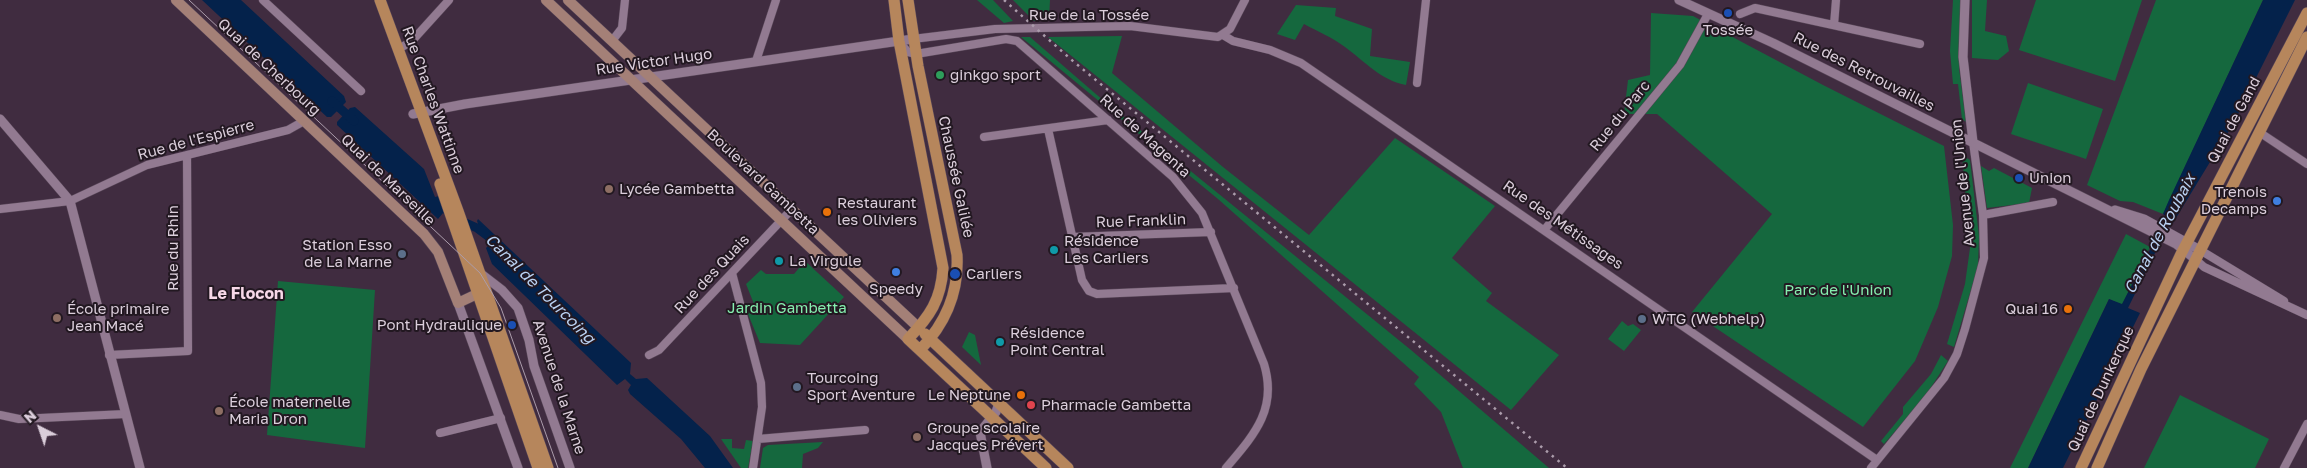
<!DOCTYPE html>
<meta charset="utf-8">
<style>
body{margin:0}
#map{position:relative;width:2307px;height:468px;overflow:hidden;background:#402c40;font-family:"Golos Text",sans-serif}
canvas{display:block}
.north{position:absolute;left:15px;top:403px;width:50px;height:50px;-webkit-text-stroke:4px #221821;paint-order:stroke;rotate:319deg;font-size:14px;font-weight:700;line-height:20px;text-align:center;color:#dbcedb}
.north::after{content:'';display:block;margin:auto;width:18px;height:22px;background:#dbcedb;clip-path:polygon(50% 0,100% 100%,50% 72%,0 100%)}
</style>
<div id="map">
<canvas width="2307" height="468"></canvas>
<div class="north">N</div>
</div>
<script>
const ctx = document.querySelector('canvas').getContext('2d');
ctx.lineJoin = 'round';
function paint(path, color) { ctx.fillStyle = color; ctx.fill(path, 'evenodd'); }
function stroke(path, color, width, dash) { ctx.strokeStyle = color; ctx.lineWidth = width; ctx.lineCap = dash ? 'butt' : 'round'; ctx.setLineDash(dash || []); ctx.stroke(path); }
function drawText(font, color, halo, rows, align = 'center') {
  ctx.font = font + ' "Golos Text",sans-serif'; ctx.lineWidth = 4; ctx.setLineDash([]); ctx.textBaseline = 'middle'; ctx.strokeStyle = halo; ctx.fillStyle = color; for (const [text, x, y, turn = 0] of rows) {
    ctx.save(); ctx.translate(x, y); ctx.rotate((+turn || 0) * Math.PI / 180); ctx.textAlign = isNaN(turn) ? turn : align; if (halo) ctx.strokeText(text, 0, 0); ctx.fillText(text, 0, 0); ctx.restore();
  }
}
paint(new Path2D(`
 M977,0h16l20,21 -9,2z
 M1013,0h37l-1,20 -15,1z
 M1953,0h8l-2,68 7,54 -4,-3 -4,-35h-5l-3,-33z
 M1972,0h15l-2,31 21,5 3,15 -11,9 -26,-2z
 M2036,0h106l-27,81 -96,-31z
 M2156,0h107l-100,214 -30,-12 -13,-1 -33,-16z
 M1296,5l40,3 -1,8 37,13 -2,27 40,6 -4,23c-24,-4 -42,-24 -61,-38 -12,-9 -28,-16 -41,-23l-9,16 -18,-6z
 M1651,13l42,3 130,69 121,61 9,79 -1,31 -14,51 -23,54 -52,66 -171,-115 80,-98 -115,-100h-33l4,-34 22,-5z
 M1122,36l-10,37 111,94 86,68 86,-97 100,68 -43,52 40,35 -6,8 73,54 -48,55 -463,-373z
 M1021,37h9l67,58 314,255 138,118h-86l-22,-56 -27,-28 5,-7 -201,-178z
 M2028,83l75,26 -17,50 -75,-25z
 M1962,155l8,5 9,76 -1,30 -24,81 -7,-3 18,-60 5,-36z
 M1981,166l8,5 5,-3 38,20 -3,15 -42,5z
 M2126,234l24,13 -28,58 -13,-6 -81,169h-18z
 M805,261l39,36 -44,48 -40,-2 -15,-36 9,-3 -8,-20 15,-14 5,4h28z
 M278,281l97,9 -10,158 -98,-13z
 M1622,321l6,5 5,-2 8,6 -17,21 -16,-12z
 M969,332l6,3 6,30 -19,-18z
 M1941,355l7,6 -24,37 -40,46 -3,-3 22,-27v-7l28,-33z
 M2180,395l89,44 -14,29h-111z
 M721,439h11v9l12,1 2,-9 7,1 -5,27h-7z
 M823,442l-5,6 -15,6 -1,14h-42l3,-20 5,-3z`), '#15683e');
paint(new Path2D(`
 M202,0h39l103,96 2,6 -15,15h-4z
 M2263,0h32l-62,124 -77,127 -28,57 12,5 -77,155h-35l81,-169 13,5 45,-87 -4,-3 6,-14z
 M355,107l69,62 11,28 4,-1 7,20 -3,-3 -5,6 -101,-94v-3l13,-14z
 M478,219l153,144 -1,11 6,5 11,-1 63,58 23,32h-28l-24,-29 -51,-45 -2,-4 3,-5 -6,-6 -8,6 -125,-121 -6,-16 2,-2 19,19 3,-2 -27,-26 -6,-16z`), '#04224b');
stroke(new Path2D(`
 M332,101l22,20
 M459,220l18,8 12,9`), '#04224b', 9);
const minor = new Path2D(`
 M263,0l98,91
 M1740,14l15,-6 165,36
 M1834,25l2,-25
 M1223,35l10,6 37,9 31,13 576,397
 M913,39l82,-10 135,-3 88,11 12,-8 15,-29
 M612,41l10,-13 3,-28
 M900,43l8,9 8,2 90,-15 11,2 156,136 29,36 62,151c14,46 -11,72 -38,104
 M398,49l13,-7 38,-42
 M756,61l20,-61
 M1417,83l9,-83
 M1048,129l34,151 7,11 8,3 137,-6
 M2259,132l48,32
 M984,137l124,-17
 M0,209l70,-8 77,-36 141,-35 16,-9
 M1983,215l70,-13
 M1545,229l135,-164 28,-51
 M1072,237l139,-5
 M2200,250l84,51
 M2195,259l9,8 103,48
 M732,273l29,110 1,24 -9,61
 M109,355l79,-4 -1,-196
 M649,355l10,-5 133,-141
 M0,415l19,4 107,-5
 M440,433l61,-15
 M758,439l107,-9
 M1871,468l73,-90 13,-24 8,-25 19,-71 -1,-43 -10,-73
 M2284,468l23,-44`);
const tertiary = new Path2D(`
 M1679,0l94,43 323,161 80,40 19,15
 M1965,0l-2,57 10,85
 M413,114l52,-10 448,-65
 M0,119l70,82 70,267
 M2115,210l29,9 56,31
 M480,273l22,17 16,18 11,32 5,26 36,102
 M458,303l60,165
 M987,468l-7,-36 16,-20 3,-9`);
const secondary = new Path2D(`
 M176,0l248,234 14,18 20,51 19,-9
 M546,0l362,339
 M568,0l351,328`);
const primary = new Path2D(`
 M380,0l78,211 90,257
 M894,0l5,41 44,227c-2,32 -13,48 -35,71l138,129
 M908,0l10,66 39,189c2,38 -11,68 -37,95
 M440,184l98,284
 M925,334l143,134
 M2081,468l100,-214 126,-241
 M2097,468l44,-99 166,-332`);
stroke(minor, '#594859', 9);
stroke(tertiary, '#594859', 10);
stroke(secondary, '#594859', 11);
stroke(primary, '#594859', 12);
stroke(minor, '#927a91', 8);
stroke(tertiary, '#927a91', 9);
stroke(secondary, '#a48077', 10);
stroke(primary, '#b6865c', 11);
stroke(new Path2D(`
 M189,0l291,273 21,35 57,160`), '#ab9cab', 1);
stroke(new Path2D(`
 M1004,0l70,62 493,406`), '#ab9cab', 2.5, [2.5, 5]);
for (const [x, y, r, color] of [
 [1728,13,5,"#1a4fb4"],
 [940,75,5,"#2e9e5b"],
 [2019,178,5,"#1a4fb4"],
 [609,189,5,"#8d6e63"],
 [2277,201,5,"#3f7fe0"],
 [827,212,5,"#e8710a"],
 [1054,250,5,"#0f9aa8"],
 [402,254,5,"#5c6f8a"],
 [779,261,5,"#0f9aa8"],
 [896,272,5,"#3f7fe0"],
 [955,274,6,"#1a4fb4"],
 [2068,309,5,"#e8710a"],
 [57,318,5,"#8d6e63"],
 [1642,319,5,"#5c6f8a"],
 [512,325,5,"#1a4fb4"],
 [1000,342,5,"#0f9aa8"],
 [797,387,5,"#5c6f8a"],
 [1021,395,5,"#e8710a"],
 [1031,405,5,"#e0444e"],
 [219,411,5,"#8d6e63"],
 [917,437,5,"#8d6e63"]
]) { const dot = new Path2D(); dot.arc(x, y, r, 0, 2 * Math.PI); ctx.fillStyle = color; ctx.fill(dot); stroke(dot, '#221821', 2); }
drawText('15px', '#dbcedb', '#221821', [
 ["Rue de la Tossée",1089,15],
 ["Rue Victor Hugo",654,62,-8],
 ["Quai de Cherbourg",269,67,43],
 ["Rue des Retrouvailles",1864,72,27],
 ["Rue Charles Wattinne",433,100,70],
 ["Rue du Parc",1620,116,-51],
 ["Quai de Gand",2234,120,-62],
 ["Rue de Magenta",1145,136,42],
 ["Rue de l'Espierre",196,140,-15],
 ["Chaussée Galilée",956,177,78],
 ["Quai de Marseille",388,180,44],
 ["Boulevard Gambetta",763,182,43],
 ["Avenue de l'Union",1963,183,-96],
 ["Rue Franklin",1141,221,-2],
 ["Rue des Métissages",1563,225,35],
 ["Rue du Rhin",173,248,-90],
 ["Rue des Quais",712,274,-47],
 ["Avenue de la Marne",559,387,72],
 ["Quai de Dunkerque",2101,389,-65]
]);
drawText('15px', '#dbcedb', '#221821', [
 ["Tossée",1728,30,"center"],
 ["ginkgo sport",950,75],
 ["Union",2029,178],
 ["Lycée Gambetta",619,189],
 ["Trenois",2267,192,"right"],
 ["Decamps",2267,209,"right"],
 ["Restaurant",837,203],
 ["les Oliviers",837,220],
 ["Résidence",1064,241],
 ["Les Carliers",1064,258],
 ["Station Esso",392,245,"right"],
 ["de La Marne",392,262,"right"],
 ["La Virgule",789,261],
 ["Carliers",966,274],
 ["Speedy",896,289,"center"],
 ["École primaire",67,309],
 ["Jean Macé",67,326],
 ["Quai 16",2058,309,"right"],
 ["WTG (Webhelp)",1652,319],
 ["Pont Hydraulique",502,325,"right"],
 ["Résidence",1010,333],
 ["Point Central",1010,350],
 ["Tourcoing",807,378],
 ["Sport Aventure",807,395],
 ["Le Neptune",1011,395,"right"],
 ["École maternelle",229,402],
 ["Maria Dron",229,419],
 ["Pharmacie Gambetta",1041,405],
 ["Groupe scolaire",927,428],
 ["Jacques Prévert",927,445]
], 'left');
drawText('15px', '#86efaf', '#221821', [
 ["Parc de l'Union",1838,290],
 ["Jardin Gambetta",787,308]
]);
drawText('italic 16px', '#b9d1f2', '#221821', [
 ["Canal de Roubaix",2160,234,-62],
 ["Canal de Tourcoing",540,289,45]
]);
drawText('bold 16px', '#f7d8e8', '#221821', [
 ["Le Flocon",246,294]
]);
</script>
